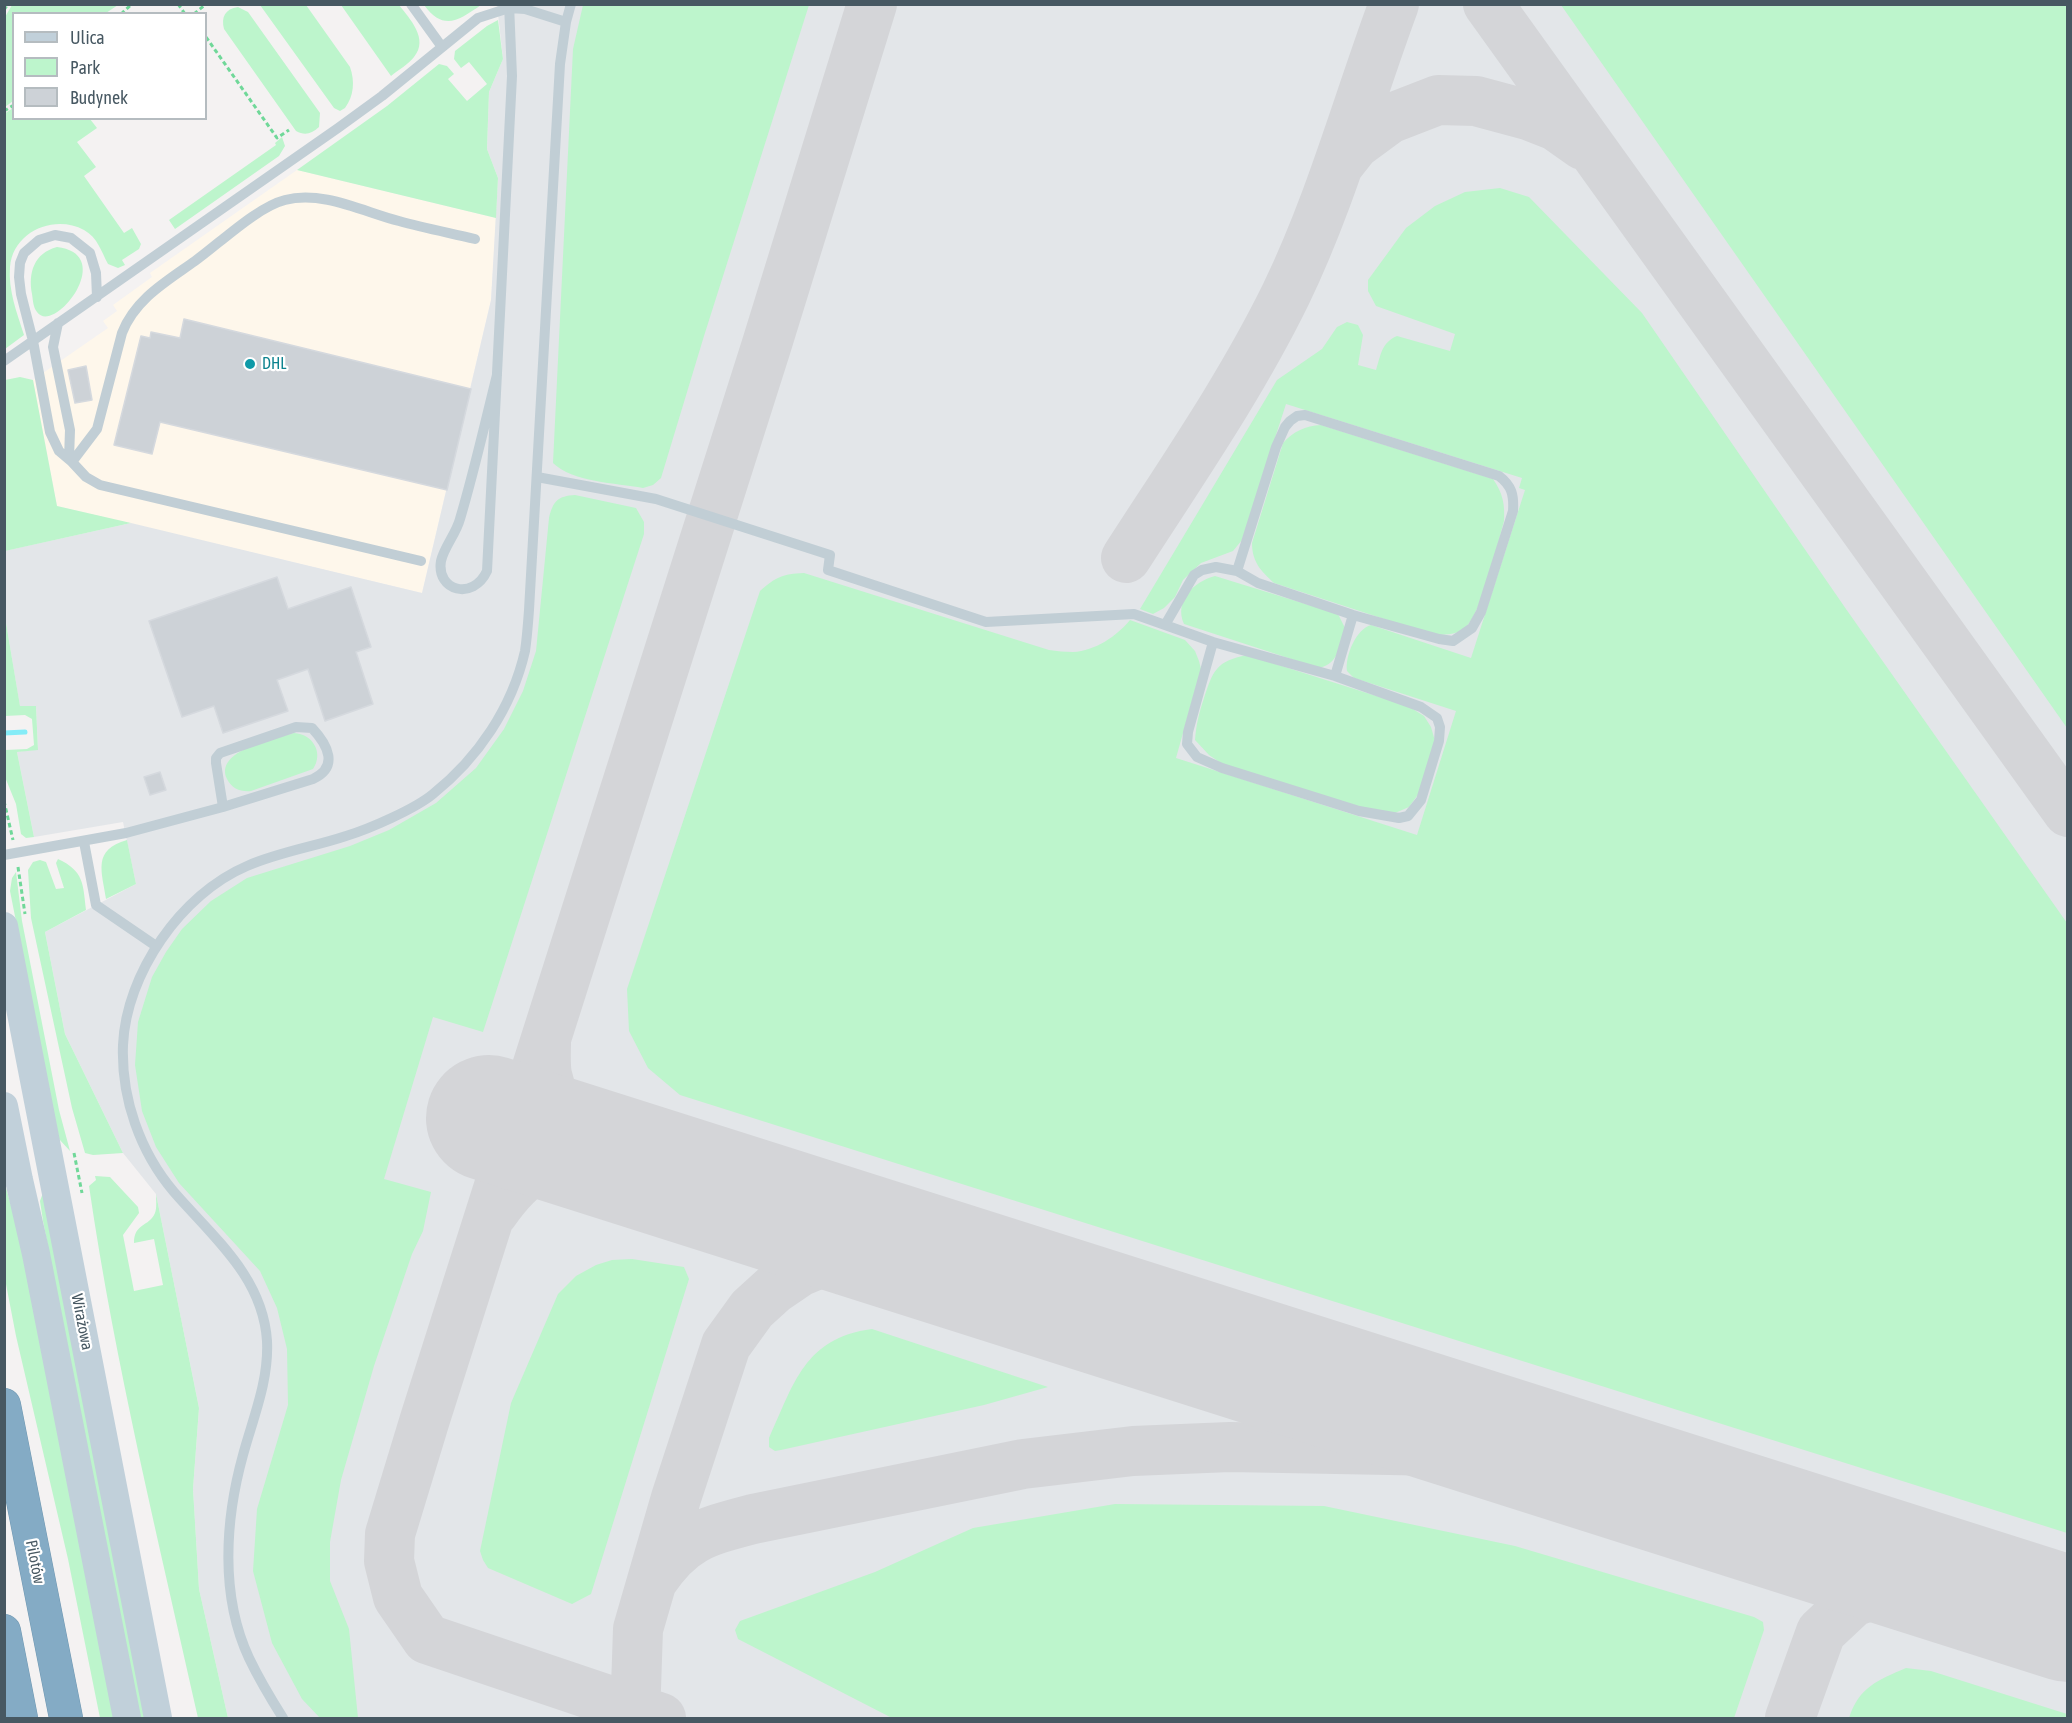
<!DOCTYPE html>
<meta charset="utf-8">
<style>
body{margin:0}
#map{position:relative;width:2072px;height:1723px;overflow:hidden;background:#f4f2f2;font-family:"Asap Condensed",sans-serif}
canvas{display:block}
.frame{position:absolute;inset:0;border:6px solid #475862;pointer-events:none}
.legend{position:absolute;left:12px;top:12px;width:195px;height:108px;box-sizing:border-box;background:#fff;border:2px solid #b5bcc0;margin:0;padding:8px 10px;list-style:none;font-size:18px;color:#475862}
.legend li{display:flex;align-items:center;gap:12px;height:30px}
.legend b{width:30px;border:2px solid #b5bcc0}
</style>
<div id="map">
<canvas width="2072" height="1723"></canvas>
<div class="frame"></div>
<ul class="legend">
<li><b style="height:8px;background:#c1d0da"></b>Ulica</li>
<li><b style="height:16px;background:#bdf5cc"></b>Park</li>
<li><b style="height:16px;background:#cdd2d7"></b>Budynek</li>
</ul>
</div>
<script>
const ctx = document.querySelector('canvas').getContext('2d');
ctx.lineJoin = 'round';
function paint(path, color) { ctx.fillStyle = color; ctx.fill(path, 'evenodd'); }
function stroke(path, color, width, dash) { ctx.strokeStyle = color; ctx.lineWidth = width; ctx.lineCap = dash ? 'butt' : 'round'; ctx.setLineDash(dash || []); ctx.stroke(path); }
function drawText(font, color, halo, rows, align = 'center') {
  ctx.font = font + ' "Asap Condensed",sans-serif'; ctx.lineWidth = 4.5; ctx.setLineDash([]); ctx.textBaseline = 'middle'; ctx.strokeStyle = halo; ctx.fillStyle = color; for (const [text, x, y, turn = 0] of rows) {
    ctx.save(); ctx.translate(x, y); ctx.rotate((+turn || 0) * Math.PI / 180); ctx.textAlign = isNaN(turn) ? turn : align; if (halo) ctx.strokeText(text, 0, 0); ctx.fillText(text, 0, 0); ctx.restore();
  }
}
paint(new Path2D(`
 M297,170l199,48 -5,82 -69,293 -365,-87 -24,-126 75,-52 -5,-7 14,-10 -4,-6 39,-28 -2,-4z`), '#fef7eb');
paint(new Path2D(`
 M497,5h1570v1713h-1839l-29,-129 -6,-100 6,-81 -43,-214 -33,-41 -58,-119 -20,-102 91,-48 -13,-62 -89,15 -17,-85 21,-3 -2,-43 -16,1 -15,-90 -1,-66 127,-28 291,70 69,-293 7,-122 -11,-29 2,-57 14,-33z`), '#e3e6e9');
paint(new Path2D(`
 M12,5v-1l106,1 -12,8 -92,1 -1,87 -8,6v-90z
 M260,5h46l44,62c5,14 4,29 -5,41l-5,3 -6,-3z
 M341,5h58c11,14 30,34 15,52 -5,7 -16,13 -23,19z
 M424,5h57c-22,15 -37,27 -57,0z
 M583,5h226l-105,331 -43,142 -8,7 -10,3c-27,-5 -71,-6 -90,-25l20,-414z
 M1561,5h506v723z
 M238,7l10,5 72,101 -1,14c-8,7 -14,9 -23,4l-72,-102c-3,-12 1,-20 14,-22z
 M498,20l5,39 -14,33 -2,57 11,29 -2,40 -199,-48 90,-64 52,-42 8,2 7,8 -6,5 19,22 20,-17 -18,-22 -8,6 -7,-9 1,-8 32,-25z
 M13,108l1,10 76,1 7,9 -20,14 19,25 -12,9 40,57 8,-5 9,16 -2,5 -17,11 3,5 -7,3 -10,-4c-7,-13 -10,-26 -24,-34 -29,-16 -71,1 -74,37 -2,23 7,46 14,68l-19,14 -1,-235z
 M282,137l3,9 -6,10 -104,73 -6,-9 107,-75 -1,-2z
 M1500,188l29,9 113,116 204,296 221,314v610l-1387,-438 -32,-27 -19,-37 -2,-42 133,-398c16,-14 22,-17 44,-18l245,77c8,1 16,2 24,2 22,-1 44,-16 57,-32l55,20 10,11 4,10 2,8 -25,89 241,77 39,-124 -102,-33 -7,-7c-2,-15 9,-42 24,-46l100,33 54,-168 -6,-2 3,-10 -236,-74 -44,136 -9,11 -32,12 -18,17 -8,17 -11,11 -11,6 -13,-5 137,-229 45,-31 15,-22 10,-5 11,3 5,10 -5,30 18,5c5,-15 5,-27 21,-34l53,15 5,-17 -79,-28 -8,-15v-11l38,-52 29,-22 30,-14z
 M57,247c61,7 -3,89 -20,65 -4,-5 -4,-12 -5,-18 -4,-21 2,-41 25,-47z
 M20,377l13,3 24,126 74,17 -126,28v-171z
 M1321,425l172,54c10,14 12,26 11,42 -7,25 -22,90 -38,106 -9,9 -24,8 -36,7l-156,-51c-13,-12 -22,-21 -22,-40l31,-100c11,-12 22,-17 38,-18z
 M575,495l61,13 8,14v12l-161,498 -50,-15 -49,162 47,13 -8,39 -11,23 -38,112 -33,114 -11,62v39l19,48 9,89h-38l-18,-19 -30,-56 -19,-72 4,-62 31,-104 -1,-56 -10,-41 -17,-37 -81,-88 -23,-36 -14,-36 -7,-46 3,-43 14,-45 14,-25 16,-23 29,-28 36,-23 103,-32 39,-16 47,-27 40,-35 28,-39 19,-38 13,-40 13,-133c4,-17 9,-22 26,-23z
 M1215,576l123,38 7,14c-6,18 -6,36 -26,40l-135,-44c-10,-23 9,-42 31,-48z
 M5,617l15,89h16l2,44 -21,2 17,85 -8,1 -5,-4 -5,-30 -11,-27v-27l22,-1 7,-4 -2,-26 -7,-4 -20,1z
 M1247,655l161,51 16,10 7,11 4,14 -13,48 -13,18 -14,6h-22l-146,-46 -18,-12 -14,-15c1,-15 4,-27 9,-42 9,-27 12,-37 43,-43z
 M294,733c19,1 30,20 19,36l-62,22c-10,1 -19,-2 -24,-12 -13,-29 48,-40 67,-46z
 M127,840l9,44 -30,15c-4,-28 -14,-49 21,-59z
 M58,859c26,12 25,25 28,51l-41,22 20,102 58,119 -30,2 -8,-2 -13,-45 -41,-190 -3,-48 5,-8 7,-2 6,2 10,27 8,-1 -8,-25z
 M16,872l6,49 37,189 11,41 -11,-12 -49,-248 2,-13z
 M95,1176l15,1 28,30 1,6 -16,22 11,56 29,-6 -9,-46 -20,4c0,-20 15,-16 21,-30 2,-5 1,-13 1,-19l43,214 -6,81 6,100 29,129h-30c-39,-176 -83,-353 -109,-532l7,-6z
 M4,1181l13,45 97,492h-14l-32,-159 -52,-223 -11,-57z
 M44,1190l102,528h-7l-96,-497 -3,-20z
 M632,1259l52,8 5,12 -98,315 -19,10 -84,-36 -5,-8 -3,-9 31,-148 47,-109 18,-18 20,-11 16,-5z
 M872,1329l176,58 -64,18 -203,45 -6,1 -6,-4v-9c25,-54 35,-100 103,-109z
 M1115,1504l209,2 191,40 239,71 9,5 1,8 -30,88h-842l-154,-79 -3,-9 5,-9 135,-49 98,-44z
 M1906,1668l25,3 136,43v4h-218c10,-31 29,-38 57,-50z`), '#bdf5cc');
stroke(new Path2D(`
 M4,733l21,-1`), '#85ecf7', 5);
stroke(new Path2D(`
 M1488,4l580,808
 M1340,163l15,-19 34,-25 49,-19 38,1 52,14 28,11 27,19
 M1126,558c56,-87 115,-172 160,-264 45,-93 72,-193 108,-290
 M493,1213c37,-53 55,-52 117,-57 -28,-23 -56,-44 -63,-81 -2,-10 -1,-23 -1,-33
 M653,1580c29,-43 51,-48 100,-61l270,-55 110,-13 97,-4 212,4 126,21 127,28
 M635,1718l3,-89 38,-131 50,-153 26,-36 22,-20 25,-17 31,-13 38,-8h41
 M661,1718l-234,-79 -29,-42 -9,-36 1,-27 35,-115 341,-1072 106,-343
 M1790,1718l31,-86 32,-30 52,-18 62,3`), '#d4d5d8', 50);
stroke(new Path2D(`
 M489,1118l1579,501`), '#d4d5d8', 126);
const building = new Path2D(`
 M184,319l287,70 -24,101 -287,-68 -8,32 -38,-9 27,-109 9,2 1,-6 29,6z
 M86,366l6,34 -17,3 -7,-33z
 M277,577l11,32 63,-22 20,60 -15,5 17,52 -48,17 -17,-52 -31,11 11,31 -65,22 -9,-27 -32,11 -33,-96z
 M160,772l6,18 -16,5 -6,-18z`);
paint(building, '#cdd2d7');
stroke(building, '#d5d9de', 1.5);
const highway = new Path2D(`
 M4,1405l62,313
 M4,1631l17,87`);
stroke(highway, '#6f97b1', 34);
stroke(new Path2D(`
 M178,4l7,10
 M4,10l4,-6
 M121,14l11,-10
 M194,14l12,-10
 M206,37l71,101 12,-8
 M4,111l10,-6
 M4,801l9,39
 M18,867l7,47
 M74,1153l8,40`), '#70d899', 3, [4.5, 3]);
stroke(new Path2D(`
 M411,4l31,43
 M58,323l-5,24 17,83 -1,29
 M4,361l334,-233 44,-32 96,-78 31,-10 16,1 41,13
 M497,375c-12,48 -23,97 -37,144 -4,15 -16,28 -19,42 -5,30 32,40 46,10l25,-495 -3,-72
 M72,462l-13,-11 -9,-19 -17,-91 -12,-47 -2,-17 1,-14 4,-10 15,-13 16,-5 16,3 19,15 6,20 1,24
 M537,477l119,22 174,56 -2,15 158,52 148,-8 79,28 122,34 86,31 16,11 3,9 -1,14 -18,59 -13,16 -9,2 -40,-7 -137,-43 -25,-11 -10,-13 1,-12 25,-90
 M421,561l-321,-76 -14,-8 -14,-15 25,-33 25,-96c13,-34 45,-52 73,-72 25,-18 62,-54 90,-61 37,-10 79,12 114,21 25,7 51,12 76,18
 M1165,625l29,-50 8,-5 14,-3 21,4 21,12 95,32 86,24 14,2 19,-13 9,-16 32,-101c1,-16 -1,-25 -14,-35l-194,-61 -8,1 -7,5 -5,6 -9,20 -39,124
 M1335,676l18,-61
 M84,842l12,63 60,41
 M4,855l122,-22 97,-26 90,-28c26,-12 15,-34 -1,-51l-16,-1 -76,26 -4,5v5l7,44
 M283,1718c-12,-19 -24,-39 -34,-60 -29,-62 -24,-138 -6,-203 10,-37 26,-74 24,-114 -4,-64 -54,-104 -93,-149 -34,-40 -53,-94 -51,-147 3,-71 58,-151 124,-179 32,-14 66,-19 99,-30 23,-7 69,-27 87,-42 45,-36 79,-86 92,-143 2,-13 3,-27 4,-41l31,-546 6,-42 5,-18`), '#c1ced5', 10);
stroke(new Path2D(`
 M4,926l154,792
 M4,1106l15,74 17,74 91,464`), '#c1d0da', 28);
stroke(highway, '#84abc5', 33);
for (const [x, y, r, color] of [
 [250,364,6,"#0f9aa8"]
]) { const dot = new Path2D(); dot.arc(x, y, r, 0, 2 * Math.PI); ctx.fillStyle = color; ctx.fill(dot); stroke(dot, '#fff', 2); }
drawText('16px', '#0d838f', '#fff', [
 ["DHL",262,364]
], 'left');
drawText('16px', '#475862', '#fff', [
 ["Wirażowa",82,1322,79],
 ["Pilotów",35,1562,79]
]);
</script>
